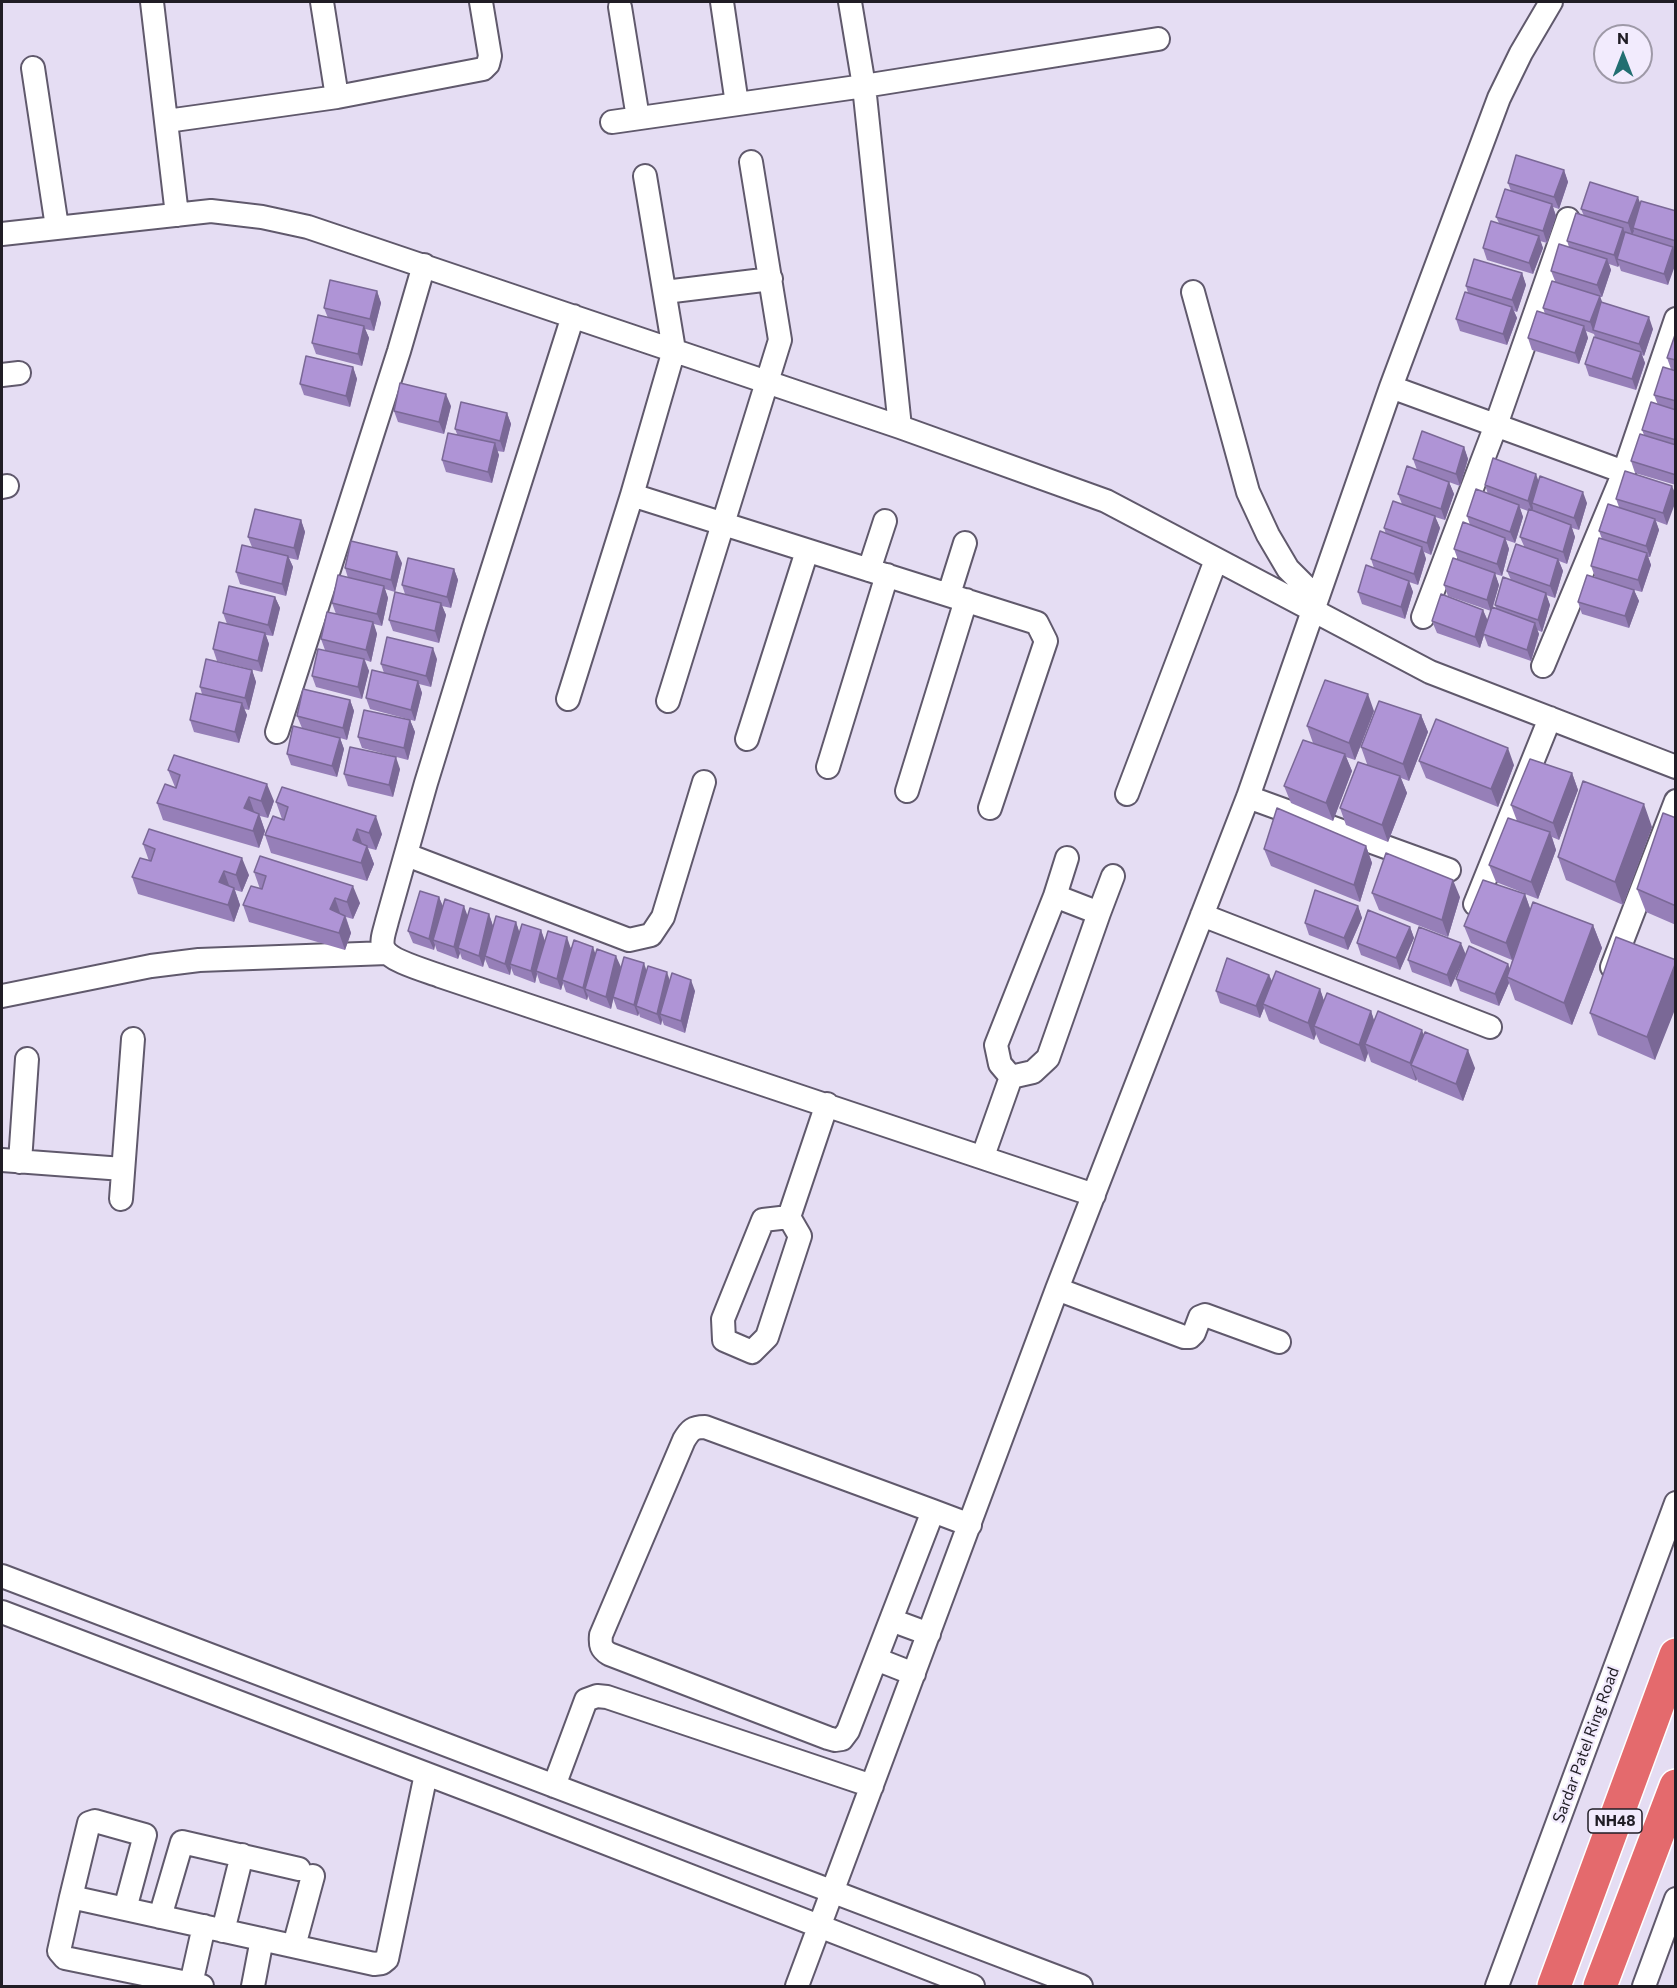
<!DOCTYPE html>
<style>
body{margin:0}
#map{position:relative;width:1677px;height:1988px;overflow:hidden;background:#e5ddf3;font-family:Commissioner,sans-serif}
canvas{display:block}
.frame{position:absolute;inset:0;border:3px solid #201d25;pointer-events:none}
.north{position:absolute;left:1593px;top:24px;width:60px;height:60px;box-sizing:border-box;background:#f2ebfd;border:2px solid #9e99a7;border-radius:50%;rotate:0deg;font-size:16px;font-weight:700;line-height:24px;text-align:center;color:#201d25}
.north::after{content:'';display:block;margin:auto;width:21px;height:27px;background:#226e71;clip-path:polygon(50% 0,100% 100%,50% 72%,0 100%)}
</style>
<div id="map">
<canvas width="1677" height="1988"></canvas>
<div class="frame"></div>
<div class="north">N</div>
</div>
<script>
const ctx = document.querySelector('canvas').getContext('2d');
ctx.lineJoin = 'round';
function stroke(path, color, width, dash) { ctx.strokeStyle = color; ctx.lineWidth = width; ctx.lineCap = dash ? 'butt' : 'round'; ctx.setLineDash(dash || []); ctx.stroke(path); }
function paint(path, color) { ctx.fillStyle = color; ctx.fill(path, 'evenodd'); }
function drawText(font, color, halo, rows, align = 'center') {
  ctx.font = font + ' Commissioner,sans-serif'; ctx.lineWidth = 4.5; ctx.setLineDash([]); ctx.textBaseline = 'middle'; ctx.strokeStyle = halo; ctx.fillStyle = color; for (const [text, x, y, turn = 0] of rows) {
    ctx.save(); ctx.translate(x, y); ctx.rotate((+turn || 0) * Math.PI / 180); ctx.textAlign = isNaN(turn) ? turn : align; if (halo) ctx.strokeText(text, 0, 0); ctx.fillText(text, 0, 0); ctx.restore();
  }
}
const minor = new Path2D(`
 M152,2l25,213
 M322,2l15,95
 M722,2l15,102
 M850,2l14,84 36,341
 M620,7l18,111
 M33,68l24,159
 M167,121l170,-24 146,-28 5,-5 2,-8 -9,-54
 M612,122l252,-36 294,-47
 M2,234l209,-23 51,6 46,10 592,200 206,74 324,171 246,95
 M665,292l106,-13
 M1193,292l55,200 20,43 20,34 29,29
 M573,316l-99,311 -48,156 -39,138c-2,9 -7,20 -3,28 6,12 43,22 56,27l654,219
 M2,375l17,-2
 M1391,387l233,85
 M2,487l5,-1
 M632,495l405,128 9,18 -56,167
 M869,570l16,-49
 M949,594l16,-51
 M1423,617l73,-192 72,-206
 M1543,666l81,-194 52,-153
 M568,699l64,-204 42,-145 -29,-174
 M668,701l112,-361 -29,-178
 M277,732l122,-381 25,-86
 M747,739l60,-188
 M828,767l59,-192
 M907,791l59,-191
 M1127,794l89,-234
 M1248,797l201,73
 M407,855l222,85 22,-5 12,-18 41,-135
 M1055,896l12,-38
 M1475,904l75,-186
 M1099,913l14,-37
 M1202,915l288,112
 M1612,967l64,-166
 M2,996l149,-30 48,-6 188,-7
 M983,1156l28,-79 22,-5 15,-14 51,-145 -44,-17 -59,149 4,19 11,13
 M2,1160l121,9
 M20,1162l7,-103
 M121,1199l12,-160
 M789,1217l11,19 -33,101 -15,15 -28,-12 -1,-21 40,-99 26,-3 38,-113
 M1057,1289l127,48h6l4,-4 6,-16 5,-2 74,27
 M933,1511l-85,220 -6,8 -7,1 -7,-2 -219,-84c-8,-5 -9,-9 -8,-19l83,-195c6,-10 9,-13 21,-13l228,84 37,14
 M2,1576l1079,410
 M2,1612l506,193 465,181
 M891,1620l38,14
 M876,1659l38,15
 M554,1786l32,-86 11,-4 10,1 265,89
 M71,1897l18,-74 6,-2 50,14 -20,74
 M160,1917l22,-75 117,27
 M223,1931l19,-76
 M294,1946l19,-70
 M191,1984l13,-58
 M202,1986l-137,-28 -6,-7 12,-54 303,67 8,-1 5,-4 39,-185
 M253,1986l9,-47
 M797,1986l260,-697 191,-492 143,-410 108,-289 22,-45 30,-51
 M1497,1986l179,-483
 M1644,1986l32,-87`);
const highway = new Path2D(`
 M1554,1986l122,-331
 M1600,1986l76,-200`);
stroke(minor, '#60596c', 26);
stroke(highway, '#fff', 36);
stroke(minor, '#fff', 22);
stroke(highway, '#e46a6d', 33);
paint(new Path2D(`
 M1564,170l4,12 -9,27 -6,-2 3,9 -9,27 -7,-2 3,7 -10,26 -46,-14 -4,-12 16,-25 -3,-6 15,-26 -3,-8z
 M1640,204l36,7v41l-1,-1 -7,34 -47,-14 -2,-6 -1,2 -9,-3 2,6 -9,27h-2l2,6 51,26 -9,27 -2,-1 3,8 -9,27 -47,-14 -4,-12 10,-27 -1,-3 -8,-3 2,7 -9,26 -47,-14 -4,-12 17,-24 -2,-6 12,-27 -4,-10 18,-24 -2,-6 17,-25 -3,-7z
 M1522,273l4,12 -9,27 -3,-1 3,7 -10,27 -47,-14 -4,-12 12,-26 -2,-7z
 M377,291l4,12 -7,28 -9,-2 4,9 -7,28 -46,-12 -4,-11 16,-25 -4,-10z
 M1676,332v39l-5,-2 -4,-11z
 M353,367l4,12 -7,28 -46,-12 -4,-11z
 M1676,371v114l-41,-12 -4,-12 13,-26 -2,-5 16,-25 -4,-10z
 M451,406l-7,28 -46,-12 -4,-11z
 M507,413l4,11 -7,28 -7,-1 2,4 -7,28 -46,-11 -4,-12 15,-26 -2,-5z
 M1464,447l4,12 -8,27 -28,-10 17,6 5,12 -9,26 -10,-3 5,11 -9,27 -7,-3 2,7 -8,26 -9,-3 4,10 -8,27 -43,-15 -4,-12 16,-24 -3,-9 15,-25 -2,-6 18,-24 -4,-10 19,-24 -4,-11z
 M1538,481l49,22 -8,27 -7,-2 3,9 -8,27 -8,-3 4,10 -8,27 -9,-3 4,10 -8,27 -5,-2 2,4 -8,27 -43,-15 -4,-11 -4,13 -43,-15 -5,-12 51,-11 5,11 3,-10 -43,-15 -4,-11 14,-25 -4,-11 16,-24 -3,-9 21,-22 -3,-9zM1520,508l8,3 -8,26 4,9 -17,25 4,9 -16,25 1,3 -3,-1 6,-22 -4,-11 7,2 7,-27 -3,-9 9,3 8,-26z
 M1672,486l-5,39 -11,-4 3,9 -9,27h-2l3,8 -9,27 -8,-2 5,11 -10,27 -47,-14 -4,-12 17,-25 -4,-11 11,-27 -3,-8 20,-24 -3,-8z
 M301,520l4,12 -7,28 -9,-2 4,9 -7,29 -46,-12 -4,-12 16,-25 -4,-10z
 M402,563l-7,29 -10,-3 3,9 -6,28 -8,-2 3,10 -6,28 -6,-2 4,11 -7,28 -46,-12 -4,-11 13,-26 -4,-11 15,-25 -4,-11 16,-25 -3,-10z
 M454,569l4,11 -7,28 -9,-2 4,9 -7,28 -46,-12 -4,-11 16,-26 -3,-9z
 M275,597l5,11 -7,28 -7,-1 3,9 -7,28 -45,-11 -4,-12 14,-25 -4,-11z
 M437,659l-6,28 -12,-3 3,9 -7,28 -45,-12 -4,-11 18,-25 -3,-9z
 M252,670l4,12 -7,28 -5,-1 3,6 -8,28 -45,-11 -4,-12 12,-26 -2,-7z
 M350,700l4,11 -7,29 -7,-2 4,11 -7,28 -46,-12 -4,-11 50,-17 -35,-9 -5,-12z
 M1374,711l-19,49 -9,-3 6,14 -19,50 -42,-18 -7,-17 29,-43 -6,-17z
 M1421,715l7,17 -19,49 -8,-3 6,15 -19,49 -42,-17 -6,-17 27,-44 -6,-17z
 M410,720l5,12 -7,28 -46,-12 -4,-11z
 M1419,761l95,4 -16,42 -72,-29z
 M400,769l-7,28 -45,-11 -4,-12z
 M168,770l106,31 -6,17 -8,-2 5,15 -6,17 -96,-28 -6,-17 18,-16z
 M1572,773l6,17 -19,50 -7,-3 4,13 -18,49 -13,-5 5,15 63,16 9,23 -30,77 -57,-25 -6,-17 -10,23 -39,-15 -4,-12 52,-15 2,5 2,-9 -41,-17 -7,-17 60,-33 -28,-11 -7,-17 28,-44 -6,-16z
 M276,802l106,32 -6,16 -8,-2 6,16 -7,17 -96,-28 -6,-18 17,-16z
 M1676,818v107l-30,-13 -9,-23z
 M1652,827l-29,78 -57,-25 -8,-23z
 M143,844l106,31 -7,17 -7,-2 5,15 -6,17 -96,-28 -6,-17 17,-16z
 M1366,846l6,17 -12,39 -89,-36 -7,-17z
 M254,872l106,31 -7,16 -7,-2 5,16 -6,17 -96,-28 -6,-17 17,-16z
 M1372,893l88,4 -12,40 -69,-27z
 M439,897l4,10 25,8 21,-1 4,12 23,-4 3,10 22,-2 4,11 51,13 25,13 -4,15 29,-11 49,20 -10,42 -21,-8 -2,-5 -1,5 -21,-8 -1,-4 -1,3 -21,-7 -4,-11 -2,11 -21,-8 -2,-5 -1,4 -21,-8 -3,-9 -2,7 -21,-7 -3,-9 -2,9 -21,-8 -3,-7 -1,7 -21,-7 -4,-9 -2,8 -21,-8 -2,-6 -2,6 -21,-8 -2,-6 -1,5 -21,-7 -5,-12z
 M1358,906l4,12 -14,32 -39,-15 -4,-12z
 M1410,927l4,11 -14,32 -39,-15 -4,-12z
 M1461,943l-10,44 -39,-15 -4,-12z
 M1676,960l-21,100 -57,-25 -8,-22z
 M1269,975l3,6 48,8 4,12 47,10 3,10 50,14 51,33 -12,33 -45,-19 -1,-3 -1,2 -45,-19 -3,-9 -3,9 -45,-19 -4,-9 -2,6 -45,-19 -5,-13 -4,10 -40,-15 -4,-12z`), '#967fb8');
paint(new Path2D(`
 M1564,170l4,12 -9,27 -5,-12z
 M1638,197l4,11 -9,20 1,3 -2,4 -4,-12z
 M1552,204l4,12 -9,27 -4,-12z
 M1623,228l5,12 -11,19 2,6 -1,2 -4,-12z
 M1539,236l4,12 -10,26 -4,-11z
 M1673,247l3,7v9l-8,22 -4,-11z
 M1607,259l4,11 -9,27 -5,-12z
 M1522,273l4,12 -9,27 -5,-12z
 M377,291l4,12 -7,28 -4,-12z
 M1600,296l4,11 -11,23 -3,-8z
 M1512,307l5,11 -10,27 -4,-11z
 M1649,317l4,12 -9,27 -5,-12z
 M364,326l5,12 -7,28 -4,-12z
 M1584,326l4,12 -9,26 -4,-11z
 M1641,352l4,11 -9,27 -4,-11z
 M353,367l4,12 -7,28 -4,-11z
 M446,394l5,12 -7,28 -5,-12z
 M507,413l4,11 -7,28 -4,-11z
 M495,443l4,12 -7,28 -4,-11z
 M1464,447l4,12 -8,27 -4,-12z
 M1536,474l4,11 -8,18 1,5 -1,4 -4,-11z
 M1449,482l5,12 -9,26 -4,-11z
 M1672,486l4,9v6l-9,24 -4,-12z
 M1583,492l4,11 -8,27 -5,-12z
 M1519,505l4,12 -8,26 -5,-11z
 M1435,516l5,12 -9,27 -4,-12z
 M1655,519l4,11 -9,27 -4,-11z
 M301,520l4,12 -7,28 -4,-12z
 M1571,525l4,12 -8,27 -4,-12z
 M1505,538l4,11 -7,27 -5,-12z
 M1422,547l4,12 -8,26 -4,-11z
 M397,552l5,11 -7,29 -4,-12z
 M1647,553l4,12 -9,27 -4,-12z
 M288,556l5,11 -7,29 -4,-12z
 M1558,559l5,12 -8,27 -5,-12z
 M454,569l4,11 -7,28 -4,-11z
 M1495,573l4,12 -8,27 -4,-12z
 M1409,581l4,11 -8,27 -4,-12z
 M384,586l4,12 -6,28 -5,-12z
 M1634,590l5,11 -10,27 -4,-12z
 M1546,593l4,12 -8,27 -4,-12z
 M275,597l5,11 -7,28 -5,-11z
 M441,603l5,12 -7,28 -4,-12z
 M1483,610l5,12 -8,26 -5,-11z
 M373,622l4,12 -6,28 -5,-12z
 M1535,623l4,11 -8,27 -4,-11z
 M265,633l4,11 -7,28 -4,-11z
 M433,648l4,11 -6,28 -5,-11z
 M364,659l5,12 -7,28 -4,-12z
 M252,670l4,12 -7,28 -4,-12z
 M418,681l4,12 -7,28 -4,-11z
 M1368,694l6,17 -19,49 -6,-17z
 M350,700l4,11 -7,29 -4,-12z
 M242,703l5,12 -8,28 -4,-11z
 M1421,715l7,17 -19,49 -6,-17z
 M410,720l5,12 -7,28 -4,-12z
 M340,738l4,11 -7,28 -5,-11z
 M1508,748l6,17 -16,42 -7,-18z
 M1345,754l7,17 -19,50 -7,-18z
 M396,757l4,12 -7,28 -4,-12z
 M1572,773l6,17 -19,50 -6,-17z
 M1400,776l7,17 -19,49 -6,-17z
 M267,784l7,17 -6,17 -7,-17z
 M249,797l6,17 -11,-6z
 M1644,804l8,23 -29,78 -8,-23z
 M259,814l6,17 -6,17 -6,-17z
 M376,816l6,18 -6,16 -7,-17z
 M357,829l6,17 -10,-6z
 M1550,832l6,18 -18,49 -7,-17z
 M367,846l7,18 -7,17 -6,-18z
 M1366,846l6,17 -12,39 -6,-17z
 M242,858l7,17 -7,17 -6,-17z
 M224,871l6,17 -11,-6z
 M1453,880l7,17 -12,40 -6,-17z
 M353,886l7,17 -7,16 -6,-17z
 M234,888l6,17 -6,17 -6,-17z
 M1525,894l6,17 -19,49 -6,-17z
 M439,897l5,12 -11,31 2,5 -1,5 -5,-11z
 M335,898l6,18 -11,-7z
 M464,906l4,11 -10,31 2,5 -2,6 -4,-12z
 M1358,906l4,12 -14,32 -4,-12z
 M489,914l4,12 -8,30v3l-2,8 -4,-11z
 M345,916l6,17 -6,17 -6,-17z
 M516,922l4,12 -10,30 1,4 -1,7 -5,-11z
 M1593,925l9,23 -30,77 -8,-22z
 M1410,927l4,11 -14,32 -4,-12z
 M541,930l4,12 -9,29 1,3 -2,9 -4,-12z
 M567,937l4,12 -9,31 1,3 -2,7 -4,-11z
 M1461,943l5,12 -15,32 -4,-12z
 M593,947l4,11 -12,31 3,7 -1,4 -4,-12z
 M616,956l5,11 -10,42 -5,-12z
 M1676,962v45l-21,53 -8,-23z
 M644,963l4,12 -12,31 3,7 -1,3 -4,-11z
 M1508,964l4,12 -5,1 2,6 -10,23 -4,-12z
 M667,972l4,12 -11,30 2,6 -1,5 -4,-11z
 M1269,975l5,11 -11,18 1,4 -4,10 -4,-12z
 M691,980l4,11 -10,42 -4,-12z
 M1320,989l6,18 -12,19 2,8 -2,6 -6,-17z
 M1371,1011l6,18 -12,15 3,9 -3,9 -6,-17z
 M1422,1030l6,17 -17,18 6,14 -1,2 -6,-18z
 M1468,1050l7,18 -12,33 -7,-17z`), '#7a6896');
const building = new Path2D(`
 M1516,155l48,15 -10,27 -46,-14z
 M1590,182l48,15 -10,26 -47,-14z
 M1505,189l47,15 -9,27 -47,-14z
 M1641,201l35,10v30l-43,-13z
 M1576,213l47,15 -9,27 -47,-14z
 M1491,221l48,15 -10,27 -46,-15z
 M1625,232l48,15 -9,27 -47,-15z
 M1559,244l48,15 -10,26 -46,-14z
 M1474,259l48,14 -10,27 -46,-14z
 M330,280l47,11 -7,28 -46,-11z
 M1552,281l48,15 -10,26 -47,-14z
 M1465,292l47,15 -9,27 -47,-15z
 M1601,302l48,15 -10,27 -46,-14z
 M1537,311l47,15 -9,27 -47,-15z
 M318,315l46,11 -6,28 -46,-11z
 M1676,332v28l-9,-2z
 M1594,337l47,15 -9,27 -47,-15z
 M306,356l47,11 -7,29 -46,-12z
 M1663,367l13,4v30l-22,-6z
 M400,383l46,11 -7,28 -45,-11z
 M461,402l46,11 -7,28 -45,-12z
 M1651,402l25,8v30l-34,-10z
 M1422,431l42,16 -8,27 -43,-15z
 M448,433l47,10 -7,29 -46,-12z
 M1640,434l36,11v30l-45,-14z
 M1493,458l43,16 -8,27 -43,-16z
 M1407,466l42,16 -8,27 -43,-15z
 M1625,471l47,15 -9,27 -47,-14z
 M1540,476l43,16 -9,26 -42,-15z
 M1476,489l43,16 -9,27 -43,-16z
 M1393,501l42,15 -8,27 -43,-15z
 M1608,504l47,15 -9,27 -47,-15z
 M255,509l46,11 -7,28 -46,-11z
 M1529,509l42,16 -8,27 -43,-15z
 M1463,522l42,16 -8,26 -43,-15z
 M1380,531l42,16 -8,27 -43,-15z
 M1599,538l48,15 -9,27 -47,-14z
 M351,541l46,11 -6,28 -46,-12z
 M1516,544l42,15 -8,27 -43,-15z
 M242,545l46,11 -6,28 -46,-12z
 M408,558l46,11 -7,28 -45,-12z
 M1453,558l42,15 -8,27 -43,-15z
 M1366,565l43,16 -8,26 -43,-15z
 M338,575l46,11 -7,28 -45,-11z
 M1587,575l47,15 -9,26 -47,-14z
 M1503,577l43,16 -8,27 -43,-15z
 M229,586l46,11 -7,28 -45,-12z
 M395,592l46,11 -6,28 -46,-11z
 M1441,594l42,16 -8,27 -43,-16z
 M1492,607l43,16 -8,27 -44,-16z
 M327,612l46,10 -7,28 -45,-11z
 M219,622l46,11 -7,28 -45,-12z
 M387,637l46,11 -7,28 -45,-12z
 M318,649l46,10 -6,28 -46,-11z
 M206,659l46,11 -7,28 -45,-11z
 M372,670l46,11 -7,29 -45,-12z
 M1325,680l43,14 -19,49 -42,-17z
 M303,689l47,11 -7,28 -46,-12z
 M196,693l46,10 -7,29 -45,-12z
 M1379,701l42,14 -18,49 -42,-17z
 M364,710l46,10 -6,28 -46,-11z
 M1436,719l72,29 -17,41 -72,-28z
 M293,726l47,12 -8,28 -45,-12z
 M1303,740l42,14 -19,49 -42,-17z
 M350,747l46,10 -7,28 -45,-11z
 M174,755l93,29 -6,17 -12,-4 -5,11 15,6 -6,17 -96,-28 8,-19 11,4 4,-13 -12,-5z
 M1530,759l42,14 -19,50 -42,-18z
 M1358,762l42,14 -18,49 -42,-17z
 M1583,781l61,23 -29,78 -57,-25z
 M282,787l94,29 -7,17 -12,-4 -4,11 14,6 -6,17 -96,-28 8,-19 11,4 4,-13 -12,-5z
 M1277,808l89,38 -12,39 -90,-36z
 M1663,813l13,5v88l-39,-17z
 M1508,818l42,14 -19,50 -42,-17z
 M149,829l93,29 -6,17 -12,-4 -5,11 15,6 -6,17 -96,-28 8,-19 11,3 4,-12 -12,-5z
 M1386,853l67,27 -11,40 -70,-27z
 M260,856l93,30 -6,16 -12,-4 -5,11 15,7 -6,17 -96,-28 8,-19 11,3 4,-13 -12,-4z
 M1483,880l42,14 -19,49 -42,-17z
 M1315,890l43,16 -14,32 -39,-15z
 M420,891l19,6 -10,42 -21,-8z
 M445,899l19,7 -10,41 -21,-7z
 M1533,902l60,23 -29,78 -57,-26z
 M470,908l19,6 -10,42 -21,-8z
 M1368,910l42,17 -14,31 -39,-15z
 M496,916l20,6 -11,42 -20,-8z
 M522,924l19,6 -10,41 -21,-7z
 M1419,927l42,16 -14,32 -39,-15z
 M548,931l19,6 -10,42 -21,-8z
 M1616,937l60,23v2l-29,75 -57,-24z
 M574,940l19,7 -10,41 -21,-8z
 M1469,946l39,18 -13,30 -39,-15z
 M597,949l19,7 -10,41 -21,-8z
 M624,957l20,6 -10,42 -21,-8z
 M1227,958l42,17 -13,31 -40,-15z
 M648,966l19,6 -10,42 -21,-8z
 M1276,971l44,18 -12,34 -45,-19z
 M672,973l19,7 -10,41 -21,-7z
 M1327,993l44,18 -12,34 -45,-19z
 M1378,1011l44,19 -12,33 -45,-19z
 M1425,1032l43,18 -12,34 -45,-19z`);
paint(building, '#af94d6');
stroke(building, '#7a6896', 1.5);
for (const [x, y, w] of [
 [1615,1821,54]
]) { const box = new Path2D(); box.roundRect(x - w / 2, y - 12, w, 24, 4.5); ctx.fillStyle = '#f2ebfd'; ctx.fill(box); stroke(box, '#201d25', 1.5); }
drawText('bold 15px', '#201d25', null, [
 ["NH48",1615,1821]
]);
drawText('16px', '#201d25', '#f2ebfd', [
 ["Sardar Patel Ring Road",1586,1745,-70]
]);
</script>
